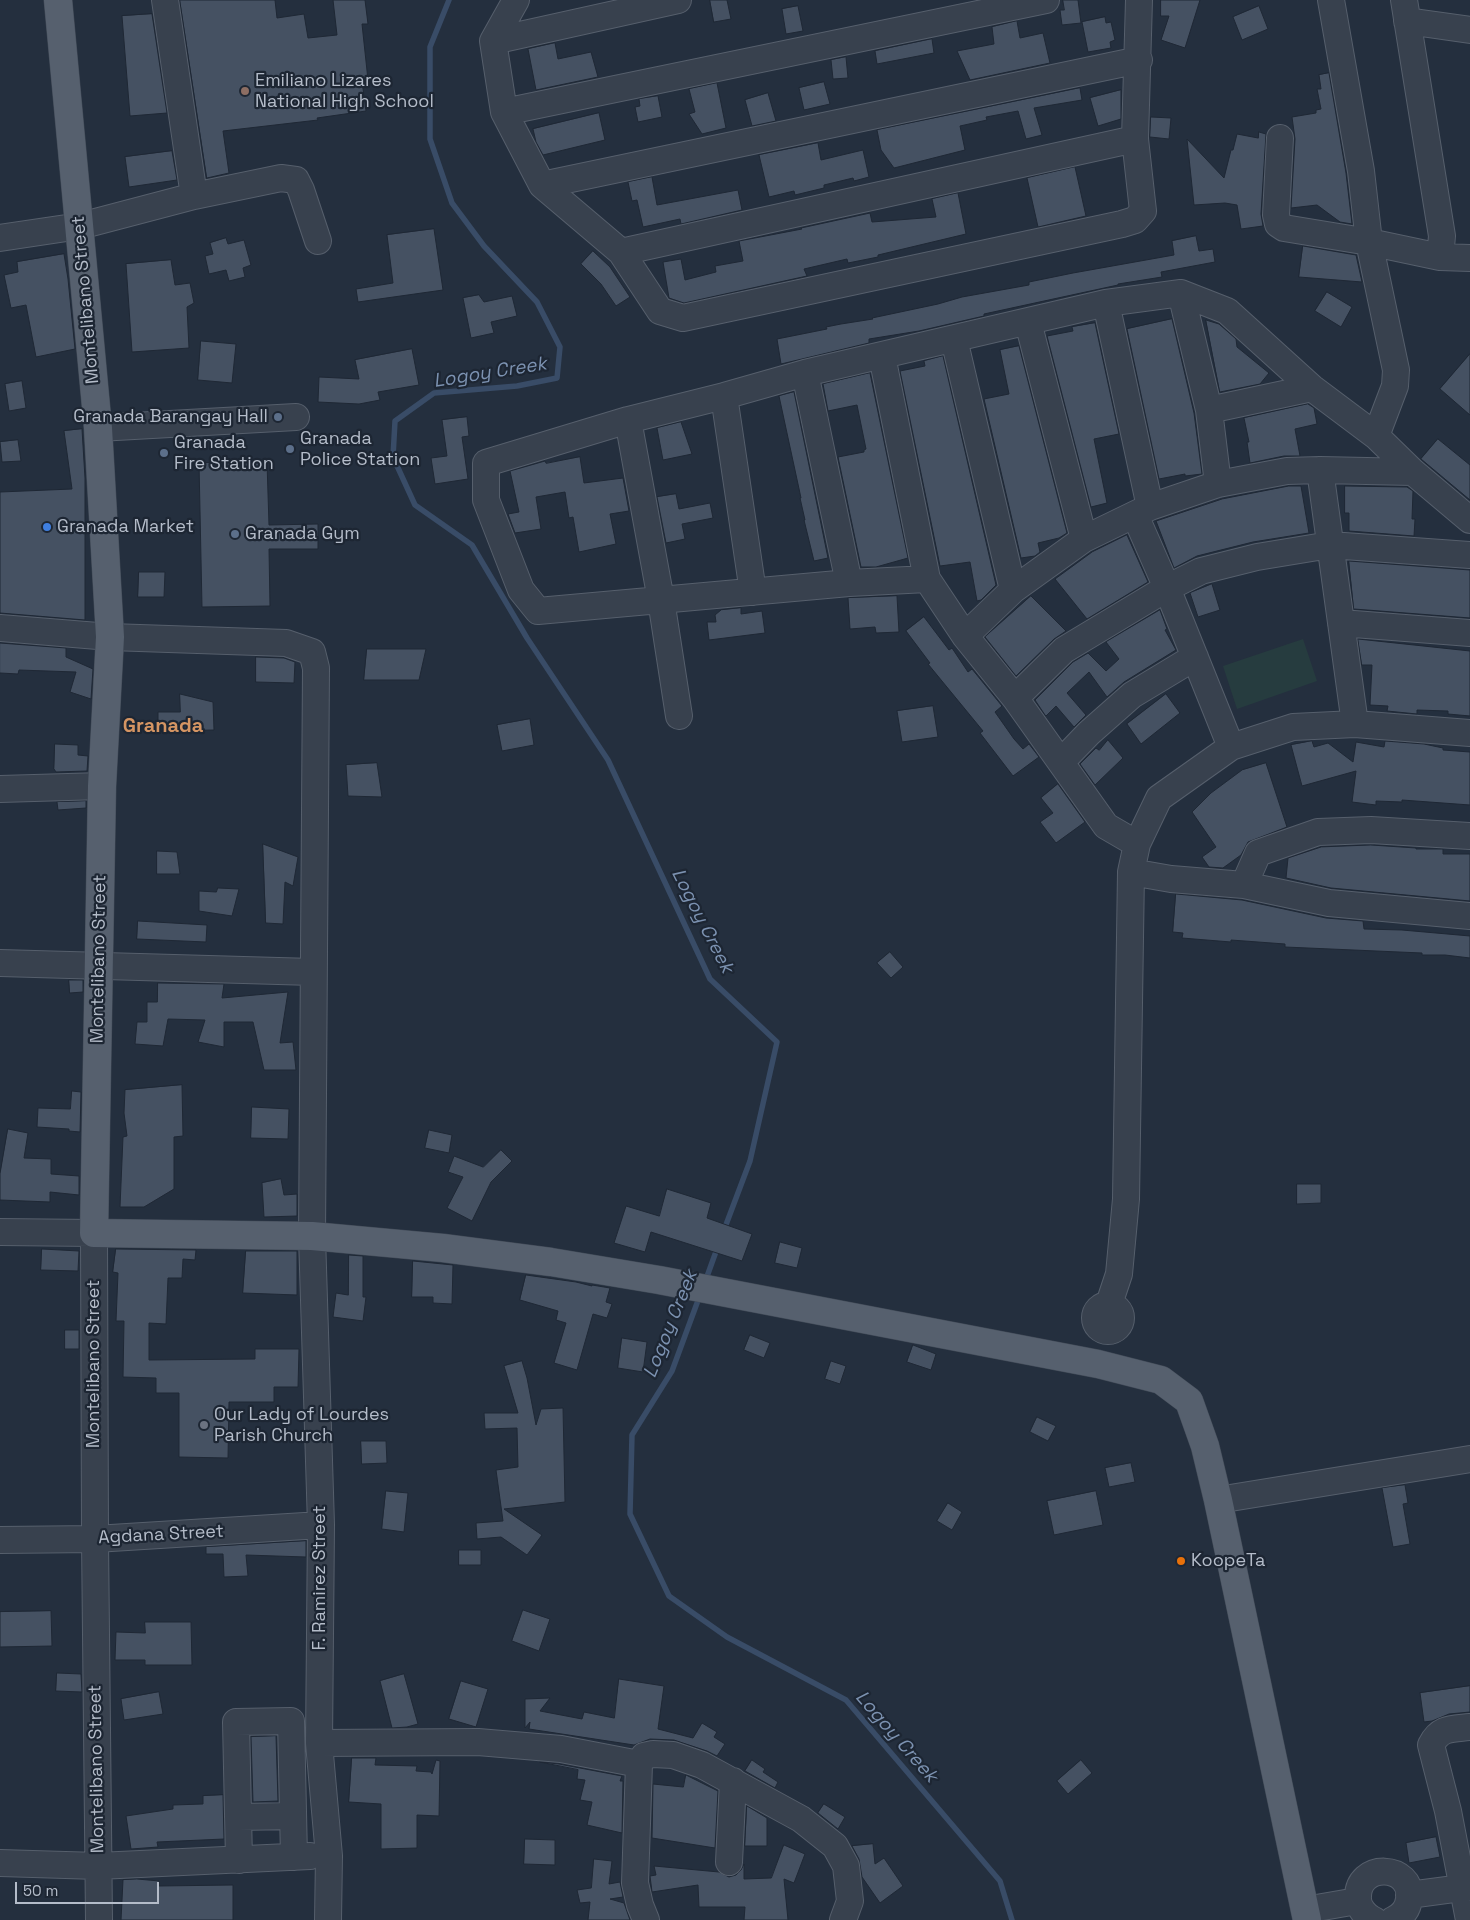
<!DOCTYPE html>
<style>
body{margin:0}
#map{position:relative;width:1470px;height:1920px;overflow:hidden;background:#242f3e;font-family:"Space Grotesk",sans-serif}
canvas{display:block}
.scale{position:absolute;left:15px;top:1882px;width:144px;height:22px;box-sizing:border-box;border:2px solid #b4bcc9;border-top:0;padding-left:6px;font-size:15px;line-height:18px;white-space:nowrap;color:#b4bcc9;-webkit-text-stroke:4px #1d2633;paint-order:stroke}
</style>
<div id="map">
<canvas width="1470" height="1920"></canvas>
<div class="scale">50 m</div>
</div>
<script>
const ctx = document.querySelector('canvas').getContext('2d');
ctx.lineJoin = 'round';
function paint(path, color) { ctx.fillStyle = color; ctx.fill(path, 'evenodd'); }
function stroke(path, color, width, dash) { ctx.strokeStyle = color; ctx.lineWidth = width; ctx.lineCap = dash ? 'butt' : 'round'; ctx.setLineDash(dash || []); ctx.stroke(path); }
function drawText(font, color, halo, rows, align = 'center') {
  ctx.font = font + ' "Space Grotesk",sans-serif'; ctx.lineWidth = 4.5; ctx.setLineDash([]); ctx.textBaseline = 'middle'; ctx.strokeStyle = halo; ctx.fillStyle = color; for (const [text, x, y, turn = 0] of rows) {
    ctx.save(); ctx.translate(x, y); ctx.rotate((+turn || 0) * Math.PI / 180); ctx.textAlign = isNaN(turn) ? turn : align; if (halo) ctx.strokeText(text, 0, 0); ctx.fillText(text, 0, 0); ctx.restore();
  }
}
paint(new Path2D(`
 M1303,639l14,42 -80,28 -14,-43z`), '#263c3f');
stroke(new Path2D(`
 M449,0l-19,47v92l22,64 32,43 53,56 23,45 -3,31 -40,8 -83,7 -39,28 -2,36 22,48 57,40 55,93 81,122 102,219 67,63 -27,119 -26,69
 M705,1282l13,-36
 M700,1295l-28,76 -40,64 -2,79 39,82 58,41 119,63 154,181 12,39`), '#394c67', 5.5);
const building = new Path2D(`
 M180,0h95l2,18 27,-4 4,24 29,-3 -4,-35h32l3,24h-6l6,56 -6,1 4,30 -49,7 1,2 -95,11 6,42 -22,5z
 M710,0h17l4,19 -17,3z
 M1063,0h15l3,23 -19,2 -2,-15h4z
 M1161,0h39l-15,48 -24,-8 8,-24h-8z
 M798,6l5,25 -17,3 -4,-25z
 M1259,6l9,23 -26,11 -9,-23z
 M152,14l15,99 -37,3 -8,-100z
 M1105,17l1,6 5,-1 4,18 -5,2 1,6 -23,4 -6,-30z
 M1017,21l3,17 23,-5 7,30 -80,17 -13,-29 37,-7 -2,-17z
 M932,39l2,14 -57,11 -2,-13z
 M555,43l3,16 33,-7 7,25 -62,13 -8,-41z
 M846,57l2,21 -15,1 -2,-19z
 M1329,73l17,100 6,51 -12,-2 -23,-17 -26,3 4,-69 -3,-22 24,-4v-3l5,-1 -4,-20h4l-2,-14z
 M824,82l6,22 -26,6 -5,-22z
 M717,83l9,45 -24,6 -13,-20 6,-2 -6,-23z
 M1080,88l2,12 -48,8 8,27 -16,4 -8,-28 -32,6 1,3 -27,6 5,24 -71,18 -13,-18 -4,-20z
 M1121,90v29l-23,7 -8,-28z
 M768,93l8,28 -24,5 -7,-26z
 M658,96l4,21 -24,5 -3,-15 5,-1 -1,-7z
 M599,113l6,27 -62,15 -7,-13 -3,-13z
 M1151,117l20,1 -2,21 -19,-2z
 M1259,132l7,2 -5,80 2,12 -22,3 -4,-24 -12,-2 -31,2 -7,-66 37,39 7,-28h2l4,-16 21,4z
 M818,143l3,17 42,-10 6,27 -15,4 -1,-3 -29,7v3l-29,7 -1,-4 -25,6 -10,-42z
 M172,151l5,29 -48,7 -4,-30z
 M1075,167l11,49 -48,11 -11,-49z
 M652,177l5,28 81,-15 4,20 -61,14 -1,-5 -37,8 -6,-27 -5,1 -4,-19z
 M958,193l8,41 -88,21v2l-30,6 -1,-4 -43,10 3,7 -123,27 -15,-5 -6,-36 18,-3 4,21 31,-8 -1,-6 28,-5 -4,-20 63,-12 -1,-1 69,-15 2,9 64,-5 -4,-18z
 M434,229l9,61 -85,12 -2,-13 37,-6 -6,-48z
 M1196,236l3,15 14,-2 2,13 -54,10 1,5 -44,7v1l-134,29v2l-65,15 -50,8v4l-88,21 -4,-25 50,-10 -1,-2 15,-3 32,-5 -1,-1 66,-14 24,-7 67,-12v-3l44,-9 101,-18 -2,-14z
 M226,238l2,6 16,-4 7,25 -8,3 2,9 -16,4 -3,-11 -17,4 -4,-18 8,-2 -3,-11z
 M1303,246l53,9 6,27 -63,-5z
 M593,251l17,16 20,30 -14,9 -15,-22 -20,-20z
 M64,254l4,25 7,70 -39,8 -10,-52 -15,3 -7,-33 14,-3 -1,-10z
 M171,260l4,25 15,-2 4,20 -7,4 2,41 -57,4 -6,-88z
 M1327,292l25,15 -11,20 -26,-16z
 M479,295l5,7 28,-6 5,20 -26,6 3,11 -23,5 -8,-40z
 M1172,319l22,94 8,61 -17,2v-2l-26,5 -32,-150z
 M1206,320l13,4 17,15 1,8 32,26 -9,11 -40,8z
 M1095,323l24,111 -25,5 13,64 -16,4 -44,-171 26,-5 -1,-4z
 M201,341l35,3 -4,39 -34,-3z
 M1019,346l48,187 -8,5 -21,5 2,9 -5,4 -14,2 -37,-159 25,-5 -9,-44z
 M412,349l7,36 -41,7 2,8 -21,4 -41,-2 1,-25 40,2 -4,-19z
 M1470,354v61l-30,-26z
 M943,356l53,229 -15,15 -4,1 -7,-39 -30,4 -40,-195 25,-5 -1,-5z
 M870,373l38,185 -32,9h-15l-23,-110 26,-5v-2l2,-1 -9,-44 -29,6 -5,-27z
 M22,381l4,27 -17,3 -4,-27z
 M794,392l34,166 -14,3 -10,-41h1l-5,-22h1l-22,-102z
 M1308,404l6,4 3,16 -22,5 5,27h-16l-34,7 -3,-21h2l-5,-24z
 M467,417l2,19 -7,1 6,42 -33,5 -4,-26 16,-2 -5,-36z
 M681,422l11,32 -29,6 -6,-32z
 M82,429l3,49v142l-85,-7v-121l72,-3 -8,-58z
 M1438,439l32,26v35l-49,-41z
 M18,440l3,21 -19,1 -2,-20z
 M580,457l4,26 39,-5 6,33 -19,3 6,30 -37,8 -6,-35 -4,1 -4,-26 -29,5 5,32 -26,4 -7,-19 11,-2 -9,-41 35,-10 1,2z
 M267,462l2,63 49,-1v25h-49l1,57 -68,1 -3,-144z
 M1289,486h12l8,47 -56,9 -56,14 -23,12 -18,-47 66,-22z
 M1345,486l62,1 6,4 -1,28h3l-1,17 -65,-5v-18h-4z
 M676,494l3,15 31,-6 3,15 -31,6 3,15 -19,4 -9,-46z
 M1127,535l21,47 -61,37 -32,-40 37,-27z
 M1349,561l121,9v48l-116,-9z
 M139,572h26l-1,25h-26z
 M1212,584l8,26 -22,7 -8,-24z
 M897,596l2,36 -23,1 -1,-6 -25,2 -2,-31z
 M1031,596l35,35 -12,8 -38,37 -31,-39z
 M741,608v6l21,-3 3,22 -56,7 -2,-18h9l-1,-7 6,-5z
 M1160,610l7,19 -2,1 11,20 -52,32 -17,15 -18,-25 -22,21 19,22 -12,12 -18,-21 -10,10 -1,-1 -10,-15 38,-38 15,-9 18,18 13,-12 -13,-17z
 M924,617l25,33 3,-2 16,24 4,-3 30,37 -7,6 19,27 9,10 6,-5 10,13 -26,19 -33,-43 3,-2 -55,-67 2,-1 -24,-32z
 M1358,639l112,12v65l-22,-2v-3l-31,-1v4l-30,-3 1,-5 -18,-1 2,-40h-10z
 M0,643l66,5v9l27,12 -2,30 -21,-7 6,-20 -57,-2 -1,4 -18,-1z
 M367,649h59l-7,31h-55z
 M256,657l28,1 11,4 -1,21 -38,-1z
 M180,694l33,8 1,28 -56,1v-19h22z
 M1166,694l14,19 -39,31 -14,-20z
 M933,706l5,31 -36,5 -5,-31z
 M530,719l4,26 -32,6 -5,-26z
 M1108,740l15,18 -28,27 -15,-21 16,-16 3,2z
 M1312,741l2,6 14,-4 25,19 3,-20 28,5 1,-6 39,3 19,4v2l27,2v53l-68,-5v2l-26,-1v4l-24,-3 4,-31 -54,15 -11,-41z
 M55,744l23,1v10l10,1 -1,15 -31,1 -2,-3z
 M377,763l5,34 -34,-1 -2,-31z
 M1266,763l21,64 -39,15 -7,13 -18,13 -14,-1 -7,-10 14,-10 -24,-35 19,-19 31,-23z
 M1058,784l27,38 -29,21 -16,-21 13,-9 -12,-15z
 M86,801v7l-28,2 -1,-8z
 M263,844l35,13 -5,29 -8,-4 -2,42 -17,-1z
 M1371,845l45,3v1h27v5h27v47l-139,-13 -45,-10 2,-20 33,-11z
 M157,851l20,1 3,22h-23z
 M218,888l21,1 -7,27 -33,-5v-20l17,1z
 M1176,894l66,6 84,18 37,3 1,8 38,1 68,6v22l-25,-3h-23v-2l-137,-6v-3l-54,-4v2l-49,-4 1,-5 -10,-1z
 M138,921l69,4 -1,17 -69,-3z
 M890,952l13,15 -12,11 -14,-15z
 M69,980h14v12l-13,1z
 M158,983l66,1 -2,14 66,-6 -8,51 13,-1 3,28h-32l-11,-48h-29v25l-26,-5 7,-22 -37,-1 -5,27 -28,-2 2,-22h10v-20h10z
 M182,1085l1,51 -9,1v52l-30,18h-24l3,-70 4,-1 -3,-23 1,-23z
 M72,1091l9,1 -1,40 -11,-1v-2l-32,-2 1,-19 32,1z
 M252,1107l37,2 -1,30 -37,-1z
 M8,1129l20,4 -4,25 27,1v15l28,2v19l-29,-3v10l-50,-2v-26z
 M429,1130l23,5 -3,18 -24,-5z
 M501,1150l11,11 -21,21 -19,39 -25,-13 16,-31 -15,-5 6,-16 29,11z
 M281,1179l3,16 13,-1v22l-33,1 -2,-34z
 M1297,1184h24v19l-24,1z
 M667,1189l44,14 -4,15 45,16 -10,27 -91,-29 -6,20 -31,-9 12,-37 33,10z
 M780,1242l22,6 -5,20 -22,-5z
 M42,1249l37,2 -1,20 -37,-1z
 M116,1249l80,1 -1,10 -12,-1 -1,19h-14l-2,46 -17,-1v37l106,-1v-10h44l-1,38h-24v15h-45l-1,56 -49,-1v-64h-23v-15l-33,-1 1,-56h-8l2,-48 -5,-1z
 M246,1251h51v44l-54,-2z
 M349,1255l14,1v41h3l-3,24 -30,-4 3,-24 12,2z
 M413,1261l40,4 -1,39 -19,-1v-6h-21z
 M526,1275l50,7 16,4v-1l18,3 -4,14 6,2 -5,14 -14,-4 -16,56 -23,-7 12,-40 -10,-3 2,-9 -38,-11z
 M65,1330h14v19h-14z
 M750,1335l20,8 -6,15 -20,-8z
 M622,1338l25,4 -4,30 -25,-4z
 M913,1345l23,9 -5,16 -24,-8z
 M522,1361l5,17 9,47 5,-16 22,-1 2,94 -61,7 38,26 -15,20 -26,-18 -24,2 -1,-16 27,-2 -7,-51 22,-3 -1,-39 -32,1 -1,-16h34l-14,-47z
 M831,1361l15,5 -6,18 -15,-5z
 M1037,1417l19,9 -8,15 -18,-9z
 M361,1441h25l1,22 -25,1z
 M1131,1463l4,19 -26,5 -4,-19z
 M1405,1485l3,18 -5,1 7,40 -17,3 -11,-59z
 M386,1491l22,2 -4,39 -22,-3z
 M1096,1491l7,34 -49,10 -7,-34z
 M948,1503l14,9 -10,18 -15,-9z
 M306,1541v16l-60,-2 2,21 -24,1 -1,-23h-17v-7z
 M459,1550h22v15h-22z
 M523,1610l27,9 -11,32 -27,-10z
 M51,1611l1,35 -52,1v-35z
 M145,1622h46l1,43h-47v-5h-30l1,-28 29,1z
 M57,1673l24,1 1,18 -26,-1z
 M404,1674l14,50 -11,3 -15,1 -12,-47z
 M619,1679l45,7 -6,43 35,9 9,-15 15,9 -3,5 11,7 -8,12 -10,-5 -33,-11 -24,-1 -16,6 -105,-16 1,-7 -5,6v-29l25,-1 -10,13 42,8 2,-7 30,6z
 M461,1681l27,8 -12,38 -27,-8z
 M1470,1686v26l-21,2 -17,7 -8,1 -4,-29z
 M159,1692l4,22 -39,6 -3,-21z
 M276,1736l2,65 -25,1 -2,-65z
 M352,1758h24l-1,7 42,1 -1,5 15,1 1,2 4,-14 4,1 -1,55 -22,-1v33l-36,1v-45l-32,-2z
 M752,1760l13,9 -2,3 15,10 -3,6 -30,-17z
 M1081,1760l11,13 -24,21 -11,-13z
 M540,1762l19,2 63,12 -2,5h3l-1,52 -35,-8 5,-23 -12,-2 5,-20 -8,-1 1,-9z
 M686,1775l32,16 -3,57 -63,-10 1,-54 30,3z
 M223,1795l1,44 -67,3 1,5 -27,2 -5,-33 47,-7v-4l30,-1v-8z
 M824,1804l21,13 -7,12 -20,-16z
 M747,1806l20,12v28h-22z
 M1436,1837l4,20 -31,6 -3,-20z
 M525,1839l30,1v25l-31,-1z
 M873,1844l2,20 9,-6 19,28 -23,17 -18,-26 -3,-18 -7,-13z
 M784,1845l21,9 -11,29 -10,-4 4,41h-44l1,-13h-46l-1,-22 -46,7 -2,-16 6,-1 -2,-9 65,6 10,5 7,-2 5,-5 3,-6v15l27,-1z
 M594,1859l18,2 -3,23 11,-2 3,15 -13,2 14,4 6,17h-42l2,-18 -10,1 -3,-13 14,-2z
 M137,1879l22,2v5l74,-1v35h-112l2,-40z`);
paint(building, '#455162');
stroke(building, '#1f2835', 1);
const minor = new Path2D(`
 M165,0l29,196
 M516,0l-23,41 11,71 38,73 79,67 39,59 23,7 439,-94 13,-4 8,-9 -8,-72 4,-139
 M1331,0l30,171 8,71 27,128 -1,16 -19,50
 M1407,21l63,9
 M493,41l185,-41
 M504,112l542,-112
 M1280,138l-4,77 2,9 6,4 85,14 71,15 2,-21 -38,-236
 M542,185l597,-125
 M0,238l80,-12 114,-30 87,-18 15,2 5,10 17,51
 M621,252l514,-113
 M1440,257l30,1
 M1181,293l28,117 9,74
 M1106,303l44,204
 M1028,322l56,217
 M954,339l59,251
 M882,356l45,223 38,57 50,62 91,128 31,18
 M805,373l44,210 78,-4
 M724,396l29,196
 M1209,410l103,-22
 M628,420l33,180 18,116
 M98,428l198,-11
 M1320,470l35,254
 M1135,515l32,73 64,159
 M849,583l-311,28 -17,-21 -35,-90v-37l142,-43 96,-24 81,-23 301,-70 75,-10 46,18 85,77 64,48 37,36 57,48
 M1341,623l129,10
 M0,628l110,9 176,6 26,9 4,16 -4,568 9,289 -2,218 10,113 -1,64
 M965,636l48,-46 71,-51 66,-32 68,-23 69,-13 33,-1 93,2
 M1015,698l49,-48 103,-62 34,-17 56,-14 73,-12 140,10
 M1061,762l28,-29 43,-38 63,-38
 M0,789l102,-3
 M1131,872l40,7 73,6 85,18 141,13
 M1244,885l14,-32 60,-21 53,-2 99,6
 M0,963l313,9
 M0,1232l94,1 1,306 4,381
 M1109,1304l10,-30 7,-75 5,-327 6,-28 22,-46 72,-51 62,-20 62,-3 115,9
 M1095 1318a13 13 0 1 1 26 0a13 13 0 1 1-26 0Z
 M1218,1500l252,-41
 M0,1540l95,-1 226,-14
 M319,1743l159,-1 83,7 78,15 5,-8 9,-2 20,1 29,10 99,54 34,27 11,20 4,35 -7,19
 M639,1764l-4,119 5,22 6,15
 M238,1817l55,-1
 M239,1860l-3,-138 55,-1 3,136
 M729,1862l4,-81
 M0,1863l98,3 212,-10
 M1409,1895l61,-8
 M1305,1910l52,-9
 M1374,1920c-8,-3 -16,-13 -16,-21 -2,-38 56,-35 51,0 -1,10 -7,17 -16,21
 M1469,1920l-21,-109 -17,-66c9,-18 21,-16 39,-18`);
const major = new Path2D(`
 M58,0l40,428 12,209 -8,149 -8,447 218,3 131,12 108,14 108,18 439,84 63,16 28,21 16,45 13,54 89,420`);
stroke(minor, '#565f6c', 28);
stroke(major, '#414a57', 29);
stroke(minor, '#38414e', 26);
stroke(major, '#56606e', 28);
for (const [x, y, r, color] of [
 [245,91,5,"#8d6e63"],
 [278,417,5,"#5c6f8a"],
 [290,449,5,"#5c6f8a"],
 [164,453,5,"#5c6f8a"],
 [47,527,5,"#3f7fe0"],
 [235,534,5,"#5c6f8a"],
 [204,1425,5,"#6b7280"],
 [1181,1561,5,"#e8710a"]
]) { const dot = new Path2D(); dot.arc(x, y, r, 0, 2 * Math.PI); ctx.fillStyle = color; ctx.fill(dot); stroke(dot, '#1d2633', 2); }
drawText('18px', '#b4bcc9', '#1d2633', [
 ["Emiliano Lizares",255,81],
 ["National High School",255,102],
 ["Granada Barangay Hall",268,417,"right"],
 ["Granada",300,439],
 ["Police Station",300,460],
 ["Granada",174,443],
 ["Fire Station",174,464],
 ["Granada Market",57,527],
 ["Granada Gym",245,534],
 ["Our Lady of Lourdes",214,1415],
 ["Parish Church",214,1436],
 ["KoopeTa",1191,1561]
], 'left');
drawText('18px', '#b4bcc9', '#1d2633', [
 ["Montelibano Street",86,300,-95],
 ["Montelibano Street",99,959,-89],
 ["Montelibano Street",94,1364,-90],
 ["Agdana Street",161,1535,-3],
 ["F. Ramirez Street",320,1578,-90],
 ["Montelibano Street",97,1769,-91]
]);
drawText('italic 19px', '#7c92b1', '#1d2633', [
 ["Logoy Creek",490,373,-9],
 ["Logoy Creek",702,921,63],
 ["Logoy Creek",671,1324,-68],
 ["Logoy Creek",896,1737,49]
]);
drawText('bold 20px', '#d59563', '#1d2633', [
 ["Granada",163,727]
]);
</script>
